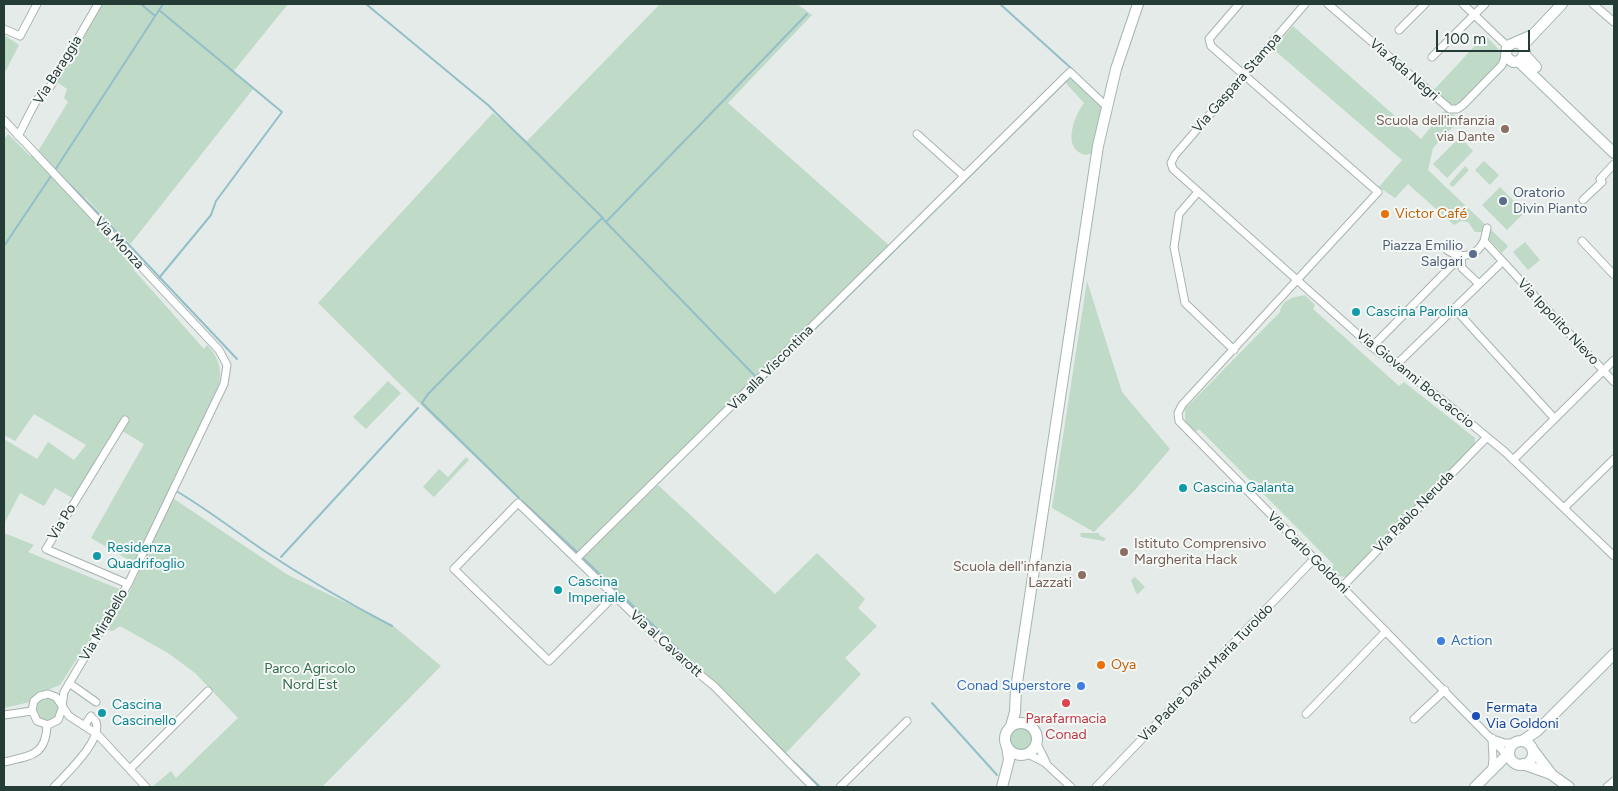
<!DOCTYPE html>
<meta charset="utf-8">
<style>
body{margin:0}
#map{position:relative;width:1618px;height:791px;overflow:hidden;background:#e4ebe8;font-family:Figtree,sans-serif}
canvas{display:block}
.frame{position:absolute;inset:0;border:5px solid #253b36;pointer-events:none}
.scale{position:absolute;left:1436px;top:30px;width:94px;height:22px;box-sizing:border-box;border:2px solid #253b36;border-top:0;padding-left:6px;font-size:15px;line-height:18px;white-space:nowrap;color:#253b36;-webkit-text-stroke:4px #f4f8f6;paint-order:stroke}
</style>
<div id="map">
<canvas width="1618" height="791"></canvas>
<div class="frame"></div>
<div class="scale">100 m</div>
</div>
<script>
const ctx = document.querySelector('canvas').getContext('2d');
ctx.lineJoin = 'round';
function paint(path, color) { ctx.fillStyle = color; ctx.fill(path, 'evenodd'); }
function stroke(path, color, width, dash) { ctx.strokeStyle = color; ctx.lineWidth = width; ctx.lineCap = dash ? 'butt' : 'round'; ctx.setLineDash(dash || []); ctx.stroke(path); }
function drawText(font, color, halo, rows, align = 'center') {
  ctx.font = font + ' Figtree,sans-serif'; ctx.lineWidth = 4; ctx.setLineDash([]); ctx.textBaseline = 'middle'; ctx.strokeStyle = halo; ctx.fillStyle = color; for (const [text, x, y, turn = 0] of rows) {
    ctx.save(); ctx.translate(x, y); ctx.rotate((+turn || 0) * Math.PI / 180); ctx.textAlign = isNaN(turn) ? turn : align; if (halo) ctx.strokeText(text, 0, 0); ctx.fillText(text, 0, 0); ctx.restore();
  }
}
paint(new Path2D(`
 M102,4h186l-55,68 20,17 -121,153 -2,2 -45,-47 -3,3 54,63 -3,6 71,80 3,-4c11,11 15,23 12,39l-51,111 120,80 103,49 50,42 -119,121h-170l19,-16 5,7 62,-60 -43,-45 -27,-20 -48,-27 -7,5 -17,-2 -36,56 -22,9 -8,8 -26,6v-175l30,12 -6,7 101,41 12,-26 -50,-29 53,-94 -25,-15 -43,71 -21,-12 -11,18 -24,-13 -16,31v-85l33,20 11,-17 26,18 12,-15 -52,-31 -19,27 -11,-6v-295l4,-6 22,22 7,-3 31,-51 -4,-4 3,-9 -10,-7z
 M660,4h137l15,11 -84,88 163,144 -314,308 -158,-152 -101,-100 175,-190 34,28z
 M1293,26l128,113 24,-29 15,9 -27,29 -5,22 80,76 -6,7 -20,-21h-7l-7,-10 -7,-1 -7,4 -46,-41 -13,14 -16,-11 23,-27 -129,-111z
 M4,35l15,10 -15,29z
 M1485,35l17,18c-2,16 -34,47 -49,54l-21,-15z
 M1071,74l31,31 -9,48 -7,2c-25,-5 -12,-39 -2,-52l-20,-22z
 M1460,137l13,14 -26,27 -14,-14z
 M1484,161l15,14 -9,10 -15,-15z
 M1465,166l4,4 -16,17 -4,-3z
 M1500,187l25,25 -18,18 -25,-25z
 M1525,242l15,18 -12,10 -15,-18z
 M1087,281l35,111 48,57 -35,41 -41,42 -42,-24z
 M1305,295l10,10 -2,4 86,77 5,-4 71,56v7l-128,132 -10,-1 -6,-8 3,-3 -135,-136 -4,3 -10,-10v-13l95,-97c2,-13 14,-15 25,-17z
 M388,381l13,12 -35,36 -13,-12z
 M466,457l3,3 -35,37 -11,-10 16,-18 9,8z
 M658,485l117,109 42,-41 48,46 -7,9 19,18 -32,32 16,16 -78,82 -202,-197z
 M1080,533h19v2l7,4 -2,2 -23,-4z
 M1135,577l10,10 -7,7 -2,-1 -5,-13z
 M35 709a12 12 0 1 1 24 0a12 12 0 1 1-24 0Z
 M1009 739a12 12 0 1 1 24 0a12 12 0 1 1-24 0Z`), '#bfdac7');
stroke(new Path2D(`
 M141,4l14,12
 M366,4l122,101 115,113
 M1000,4l72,65
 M159,10l123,102 -66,89 -5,14 -52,63
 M49,164l55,55
 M55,170l108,-166
 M606,222l201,-208
 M111,226l126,133
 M4,246l47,-70
 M761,382l306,-302
 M178,492c30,18 57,39 85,58 42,28 85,53 129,76
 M519,498l-97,-95 6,-9 174,-176 154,159
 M522,501l55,51
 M281,557l137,-149
 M584,559l118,113
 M932,703l65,72
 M766,734l23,23
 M793,761l27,26`), '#93bfc9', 2);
const street = new Path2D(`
 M1239,4l-30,35 2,7 167,146 -196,213 -4,8 1,8 332,338
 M1305,4l-130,151 -4,8 2,6 199,178 68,51 65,54 109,104
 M1328,4l122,105h7l6,-4 39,-40 4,-10
 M1463,4l44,42
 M1593,4l21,18
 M4,29l16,7 17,-32
 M1399,30l26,-26
 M1432,57l53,-53
 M4,120l215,230 8,15 -3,19 -96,200 -64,108 -2,14
 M917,134l47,42
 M18,136c8,-13 19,-44 32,-49l48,-83
 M1198,192l-19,22 -5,33 11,56 49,47
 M1583,200l19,-18 -2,-3 14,-15
 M1487,228l-3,13 130,141
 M1582,241l32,34
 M1447,250c14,10 30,6 37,-9
 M1461,256l1,12 17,16
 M1454,308l100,110
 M1372,347l89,-91
 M1396,365l106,-103
 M125,420l-79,129 82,35
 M1513,460l101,-100
 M1564,508l50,-49
 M576,559l494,-487 36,34
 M1342,587l145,-150
 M613,597l-64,64 -95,-92 64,-66 159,153 37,30 99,101
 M69,683l27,19
 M62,709l-4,11 -10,5 -11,-4 -5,-11 2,-9 6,-5 8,-2 8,3 13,19 28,18 49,53
 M1306,714l80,-83
 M4,715l28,-4
 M1414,719l31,-29
 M84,726l7,-10
 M1496,740l8,3h10
 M1037,744l9,18
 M1028,754l16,8 27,25
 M4,762c26,-6 42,-6 43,-37
 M130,769l78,-78
 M1492,769l1,-11 -1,-20
 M54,787c12,-13 52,-50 41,-67
 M840,787l67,-66
 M1096,787l218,-228
 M1607,787l7,-6`);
const secondary = new Path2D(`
 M1527,41l35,-37
 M1516,42l6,3 3,7 -5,9 -7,1 -7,-5 1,-11 23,-10
 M1524,54l12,13
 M1518,61l96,92
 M1005 739a16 16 0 1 1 32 0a16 16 0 1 1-32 0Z
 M1011,726l4,-14 1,-23 82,-543 18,-77 22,-65
 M1522,741l15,-10 77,-77
 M1509 753a12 12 0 1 1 24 0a12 12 0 1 1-24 0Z
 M1533,750l19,25 17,12
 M1523,764l28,10
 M1002,787l7,-27 -2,-14
 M1475,787l34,-34`);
stroke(street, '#a7b3af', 9);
stroke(secondary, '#a3b6b0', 12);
stroke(street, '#fff', 7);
stroke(secondary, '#fff', 10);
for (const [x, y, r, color] of [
 [1505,129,5,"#8d6e63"],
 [1503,201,5,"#5c6f8a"],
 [1385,214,5,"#e8710a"],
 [1473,254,5,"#5c6f8a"],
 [1356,312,5,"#0f9aa8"],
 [1183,488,5,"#0f9aa8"],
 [1124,552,5,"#8d6e63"],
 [97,556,5,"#0f9aa8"],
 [1082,575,5,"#8d6e63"],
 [558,590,5,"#0f9aa8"],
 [1441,641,5,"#3f7fe0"],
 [1101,665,5,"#e8710a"],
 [1081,686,5,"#3f7fe0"],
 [1066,703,5,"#e0444e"],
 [102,713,5,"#0f9aa8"],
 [1476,716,5,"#1a4fb4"]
]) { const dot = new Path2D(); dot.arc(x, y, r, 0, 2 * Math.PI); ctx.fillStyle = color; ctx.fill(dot); stroke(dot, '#f4f8f6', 2); }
drawText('14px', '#253b36', '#f4f8f6', [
 ["Via Baraggia",58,70,-58],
 ["Via Ada Negri",1404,70,41],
 ["Via Gaspara Stampa",1237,83,-49],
 ["Via Monza",119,243,47],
 ["Via Ippolito Nievo",1558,322,47],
 ["Via alla Viscontina",771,368,-45],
 ["Via Giovanni Boccaccio",1415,379,39],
 ["Via Pablo Neruda",1414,512,-46],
 ["Via Po",62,522,-58],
 ["Via Carlo Goldoni",1308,553,45],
 ["Via Mirabello",104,625,-60],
 ["Via al Cavarott",666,644,42],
 ["Via Padre David Maria Turoldo",1206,673,-46]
]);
drawText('14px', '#785e54', '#f4f8f6', [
 ["Scuola dell'infanzia",1495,121],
 ["via Dante",1495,137],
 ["Istituto Comprensivo",1134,544,"left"],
 ["Margherita Hack",1134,560,"left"],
 ["Scuola dell'infanzia",1072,567],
 ["Lazzati",1072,583]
], 'right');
drawText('14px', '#4e5e75', '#f4f8f6', [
 ["Oratorio",1513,193],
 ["Divin Pianto",1513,209],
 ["Piazza Emilio",1463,246,"right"],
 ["Salgari",1463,262,"right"]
], 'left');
drawText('14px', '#c56008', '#f4f8f6', [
 ["Victor Café",1395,214],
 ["Oya",1111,665]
], 'left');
drawText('14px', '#0d838f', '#f4f8f6', [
 ["Cascina Parolina",1366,312],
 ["Cascina Galanta",1193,488],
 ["Residenza",107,548],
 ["Quadrifoglio",107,564],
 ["Cascina",568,582],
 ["Imperiale",568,598],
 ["Cascina",112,705],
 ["Cascinello",112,721]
], 'left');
drawText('14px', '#366cbe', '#f4f8f6', [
 ["Action",1451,641],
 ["Conad Superstore",1071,686,"right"]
], 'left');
drawText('14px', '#356d4c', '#f4f8f6', [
 ["Parco Agricolo",310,669],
 ["Nord Est",310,685]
]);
drawText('14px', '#164399', '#f4f8f6', [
 ["Fermata",1486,708],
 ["Via Goldoni",1486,724]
], 'left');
drawText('14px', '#be3a42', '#f4f8f6', [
 ["Parafarmacia",1066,719],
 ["Conad",1066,735]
]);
</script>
